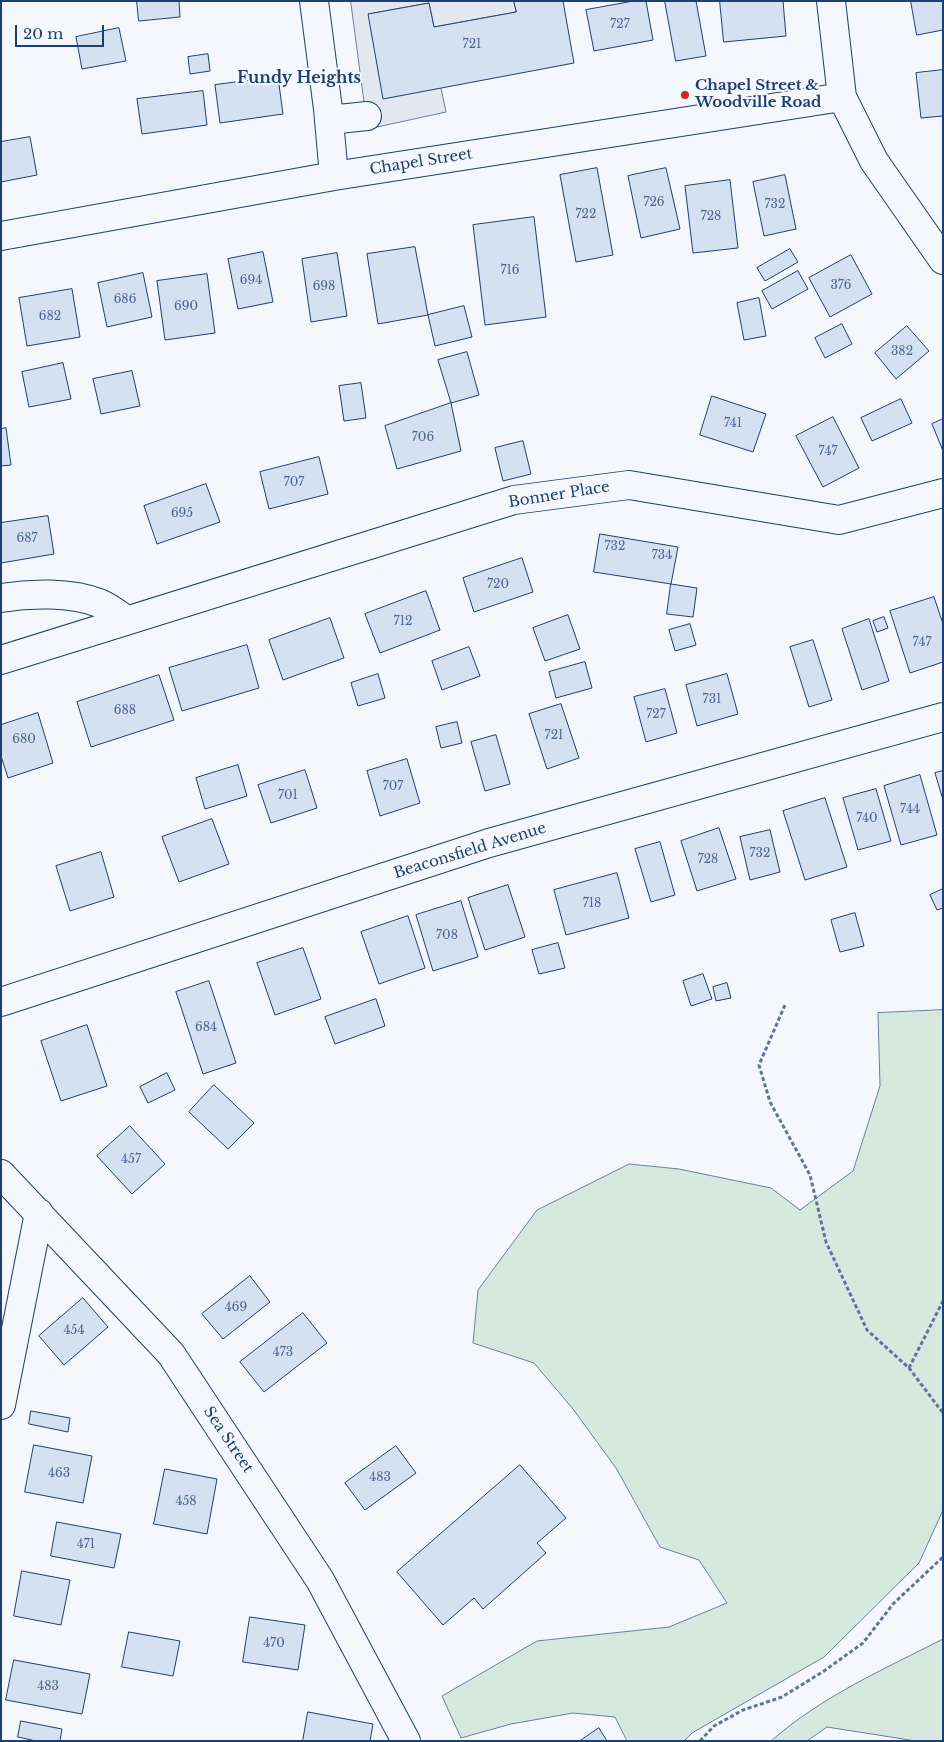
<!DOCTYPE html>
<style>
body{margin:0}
#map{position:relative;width:944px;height:1742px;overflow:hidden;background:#f4f7fb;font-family:"Libre Baskerville",serif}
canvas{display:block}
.frame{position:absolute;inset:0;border:2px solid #1d3f73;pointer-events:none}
.scale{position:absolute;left:15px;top:25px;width:89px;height:22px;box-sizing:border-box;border:2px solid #1d3f73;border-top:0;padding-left:6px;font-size:15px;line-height:18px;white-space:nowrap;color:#1d3f73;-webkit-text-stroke:4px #f4f7fb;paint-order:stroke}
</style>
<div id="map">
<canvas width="944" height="1742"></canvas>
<div class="frame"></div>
<div class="scale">20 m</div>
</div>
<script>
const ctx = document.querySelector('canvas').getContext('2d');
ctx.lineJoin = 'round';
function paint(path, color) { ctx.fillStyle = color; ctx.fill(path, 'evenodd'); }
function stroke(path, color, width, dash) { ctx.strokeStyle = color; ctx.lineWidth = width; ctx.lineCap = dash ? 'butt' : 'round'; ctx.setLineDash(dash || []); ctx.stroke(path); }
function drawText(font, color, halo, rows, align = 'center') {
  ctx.font = font + ' "Libre Baskerville",serif'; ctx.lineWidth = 4; ctx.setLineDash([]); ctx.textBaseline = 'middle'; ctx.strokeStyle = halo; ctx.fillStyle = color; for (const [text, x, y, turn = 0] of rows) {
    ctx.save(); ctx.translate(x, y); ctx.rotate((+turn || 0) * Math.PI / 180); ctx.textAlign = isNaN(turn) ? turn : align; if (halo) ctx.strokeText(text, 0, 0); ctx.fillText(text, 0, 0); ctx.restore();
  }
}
const green = new Path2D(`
 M943,1010v500l-24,53 -95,94 -132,76 -8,8h-57l-12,-24 -42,-4 -62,11 -50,14 -19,-42 95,-55 132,-14 58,-24 -28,-43 -39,-13 -44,-79 -43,-59 -39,-46 -61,-20 5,-53 59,-80 92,-46 50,5 92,19 29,22 53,-39 27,-85 -2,-73z
 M943,1639v102h-27l-89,-14 -20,14h-36c50,-44 113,-72 172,-102z`);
paint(green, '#d7e8df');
stroke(green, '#687fa3', 1);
const parking = new Path2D(`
 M351,1h163l2,11 -82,15 -5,-24 -61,11 73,74 5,24 -78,17z`);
paint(parking, '#e3e8f0');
stroke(parking, '#687fa3', 1);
const building = new Path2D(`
 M137,1h42l1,16 -41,4z
 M514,1h49l11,62 -191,36 -15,-85 61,-11 5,24 82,-15z
 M634,1h12l7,39 -59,11 -8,-41z
 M665,1h31l10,55 -30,5z
 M720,1h63l3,35 -62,6z
 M911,1h32v29l-26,5z
 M119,28l7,33 -44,8 -6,-32z
 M208,54l2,17 -20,3 -2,-17z
 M943,70v46l-22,2 -5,-45z
 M278,77l5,37 -63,9 -5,-38z
 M203,91l4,34 -65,9 -5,-35z
 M30,137l7,38 -36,7v-40z
 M597,168l16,87 -37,7 -16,-87z
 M666,168l14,61 -39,9 -13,-62z
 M785,175l11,54 -32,7 -11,-54z
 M730,180l8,68 -45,5 -8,-67z
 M534,217l12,100 -61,8 -12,-100z
 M415,247l13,68 -50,9 -11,-70z
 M790,249l8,13 -33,19 -8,-13z
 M263,252l10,50 -35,7 -10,-50z
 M337,253l10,63 -36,6 -9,-63z
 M851,255l21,39 -42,23 -21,-39z
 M798,271l10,18 -36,20 -10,-18z
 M143,273l9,44 -45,10 -9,-44z
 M207,274l8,59 -50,7 -8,-59z
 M72,289l8,48 -53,9 -8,-48z
 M759,298l7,38 -22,4 -7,-37z
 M464,306l8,31 -37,9 -7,-31z
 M842,324l10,20 -27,14 -10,-20z
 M907,326l22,25 -33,28 -21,-26z
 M467,352l12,43 -28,8 -13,-43z
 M63,363l8,36 -42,8 -7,-35z
 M132,371l8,35 -39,8 -8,-35z
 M361,383l5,35 -22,3 -5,-35z
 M712,396l54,18 -13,38 -53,-17z
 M901,399l11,24 -40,18 -11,-23z
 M451,403l10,48 -64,18 -12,-43z
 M833,417l26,51 -36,19 -27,-51z
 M943,419v32l-11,-27z
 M6,428l5,37 -10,1v-37z
 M523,441l8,33 -28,7 -8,-33z
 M319,457l9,37 -59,15 -9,-37z
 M206,484l14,38 -63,22 -13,-38z
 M48,516l6,38 -53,9v-40z
 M600,534l78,13 -7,37 -77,-12z
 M522,558l11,34 -59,20 -11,-34z
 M671,584l26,4 -4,29 -26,-3z
 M426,591l14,39 -60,23 -15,-39z
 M934,597l9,27v38l-33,11 -20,-62z
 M568,615l12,34 -35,12 -12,-33z
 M884,617l4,11 -11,4 -4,-11z
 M330,618l14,40 -61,22 -14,-40z
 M869,619l20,62 -27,9 -20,-61z
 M690,624l6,21 -21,6 -6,-21z
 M813,640l19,60 -23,7 -19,-60z
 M247,645l12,43 -77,23 -13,-43z
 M469,647l11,29 -38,14 -10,-29z
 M585,662l7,26 -36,10 -7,-26z
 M378,674l7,24 -27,8 -7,-23z
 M727,674l11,40 -41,12 -11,-41z
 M159,675l15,45 -83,27 -14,-45z
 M665,689l12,44 -31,9 -12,-45z
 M561,704l18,54 -32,11 -18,-55z
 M38,713l15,50 -45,15 -7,-22v-31z
 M457,722l5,21 -21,5 -5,-21z
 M496,735l14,49 -25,7 -14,-49z
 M407,759l13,44 -40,13 -13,-45z
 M238,765l9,31 -42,13 -9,-31z
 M305,770l12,38 -46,15 -13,-38z
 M943,771v29l-8,-27z
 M920,775l17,60 -36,10 -17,-59z
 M876,789l15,52 -33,9 -15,-52z
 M825,798l22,69 -42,13 -22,-69z
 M212,819l17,45 -50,18 -17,-45z
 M719,828l17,51 -39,12 -16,-50z
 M770,830l10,42 -30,8 -10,-43z
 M660,842l15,53 -24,7 -16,-53z
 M101,852l13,45 -44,14 -14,-45z
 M617,873l12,45 -63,17 -12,-45z
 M508,885l17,52 -40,13 -17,-52z
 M943,889v19l-6,2 -7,-15z
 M461,901l17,56 -45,14 -17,-56z
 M855,913l9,33 -24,6 -9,-32z
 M408,916l17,52 -46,16 -18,-52z
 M558,943l7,25 -26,6 -7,-24z
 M303,948l18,51 -46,16 -18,-52z
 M703,974l9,25 -21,7 -8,-25z
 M209,981l27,82 -33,11 -27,-82z
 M727,983l4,15 -15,3 -3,-14z
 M376,999l9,27 -50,18 -10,-27z
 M87,1025l20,61 -46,15 -20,-60z
 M167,1073l8,17 -27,13 -8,-16z
 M214,1085l40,38 -26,26 -39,-37z
 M130,1126l35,38 -33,30 -35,-38z
 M250,1276l20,26 -47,37 -21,-25z
 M83,1298l25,29 -44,38 -25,-29z
 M303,1313l24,30 -63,49 -24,-30z
 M31,1411l39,7 -2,14 -39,-8z
 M34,1445l58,11 -9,47 -58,-11z
 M396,1446l20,27 -51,37 -20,-27z
 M520,1465l46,53 -29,25 9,10 -63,56 -9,-11 -31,27 -46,-53z
 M165,1469l52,10 -10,55 -53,-10z
 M57,1522l64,12 -7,34 -63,-12z
 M22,1571l48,9 -9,45 -47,-9z
 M250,1617l55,8 -7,45 -55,-8z
 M129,1632l51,9 -7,35 -51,-9z
 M14,1660l76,14 -8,40 -76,-14z
 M308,1712l65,12 -3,17h-67z
 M21,1721l41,8 -2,12h-24l-18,-4z
 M599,1728l8,13h-27z`);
paint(building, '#d5e0f0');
stroke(building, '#1d3f73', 1);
const minor = new Path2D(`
 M314,1l14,108 6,67
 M831,1l11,96 32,64 69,99
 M329,120l38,-4
 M1,236l333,-60 508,-79
 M1,598c29,-5 70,-6 98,5 10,4 19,11 27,17
 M1,660l513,-160 115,-15 210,35 104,-27
 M1,1002l488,-159 454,-126
 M1,1174l170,180 149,226 86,161
 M1,1405l38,-192`);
stroke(minor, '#1d3f73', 30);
stroke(new Path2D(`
 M785,1005l-26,60 11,37 40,73 16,67 41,88 42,38 34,45
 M909,1368l34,-67
 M700,1741l14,-15 29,-16 39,-13 42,-26 39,-28 30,-39 50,-47`), '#5e769c', 3, [4, 2.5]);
stroke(minor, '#f4f7fb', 28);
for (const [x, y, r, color] of [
 [685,95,5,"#c62828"]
]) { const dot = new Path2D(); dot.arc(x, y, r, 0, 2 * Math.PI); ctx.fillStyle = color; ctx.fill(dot); stroke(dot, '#f4f7fb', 2); }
drawText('12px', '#4b6792', null, [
 ["727",620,25],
 ["721",472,45],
 ["726",654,203],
 ["732",775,205],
 ["722",586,215],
 ["728",711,217],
 ["716",510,271],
 ["694",251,281],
 ["376",841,286],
 ["698",324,287],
 ["686",125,300],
 ["690",186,307],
 ["682",50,317],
 ["382",902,352],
 ["741",733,424],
 ["706",423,438],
 ["747",828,452],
 ["707",294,483],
 ["695",182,514],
 ["687",27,539],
 ["732",615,547],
 ["734",662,556],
 ["720",498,585],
 ["712",403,622],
 ["747",922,643],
 ["731",712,700],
 ["688",125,711],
 ["727",656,715],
 ["721",554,736],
 ["680",24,740],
 ["707",393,787],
 ["701",288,796],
 ["744",910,810],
 ["740",867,819],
 ["732",760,854],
 ["728",708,860],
 ["718",592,904],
 ["708",447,936],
 ["684",206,1028],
 ["457",131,1160],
 ["469",236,1308],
 ["454",74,1331],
 ["473",283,1353],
 ["463",59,1474],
 ["483",380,1478],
 ["458",186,1502],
 ["471",86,1545],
 ["470",274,1644],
 ["483",48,1687]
]);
drawText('bold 15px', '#1d3f73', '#f4f7fb', [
 ["Chapel Street &",695,86],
 ["Woodville Road",695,103]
], 'left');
drawText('15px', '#1d3f73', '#f4f7fb', [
 ["Chapel Street",421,162,-9],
 ["Bonner Place",559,495,-9],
 ["Beaconsfield Avenue",470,851,-17],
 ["Sea Street",228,1440,56]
]);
drawText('bold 16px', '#1d3f73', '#f4f7fb', [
 ["Fundy Heights",299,78]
]);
</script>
